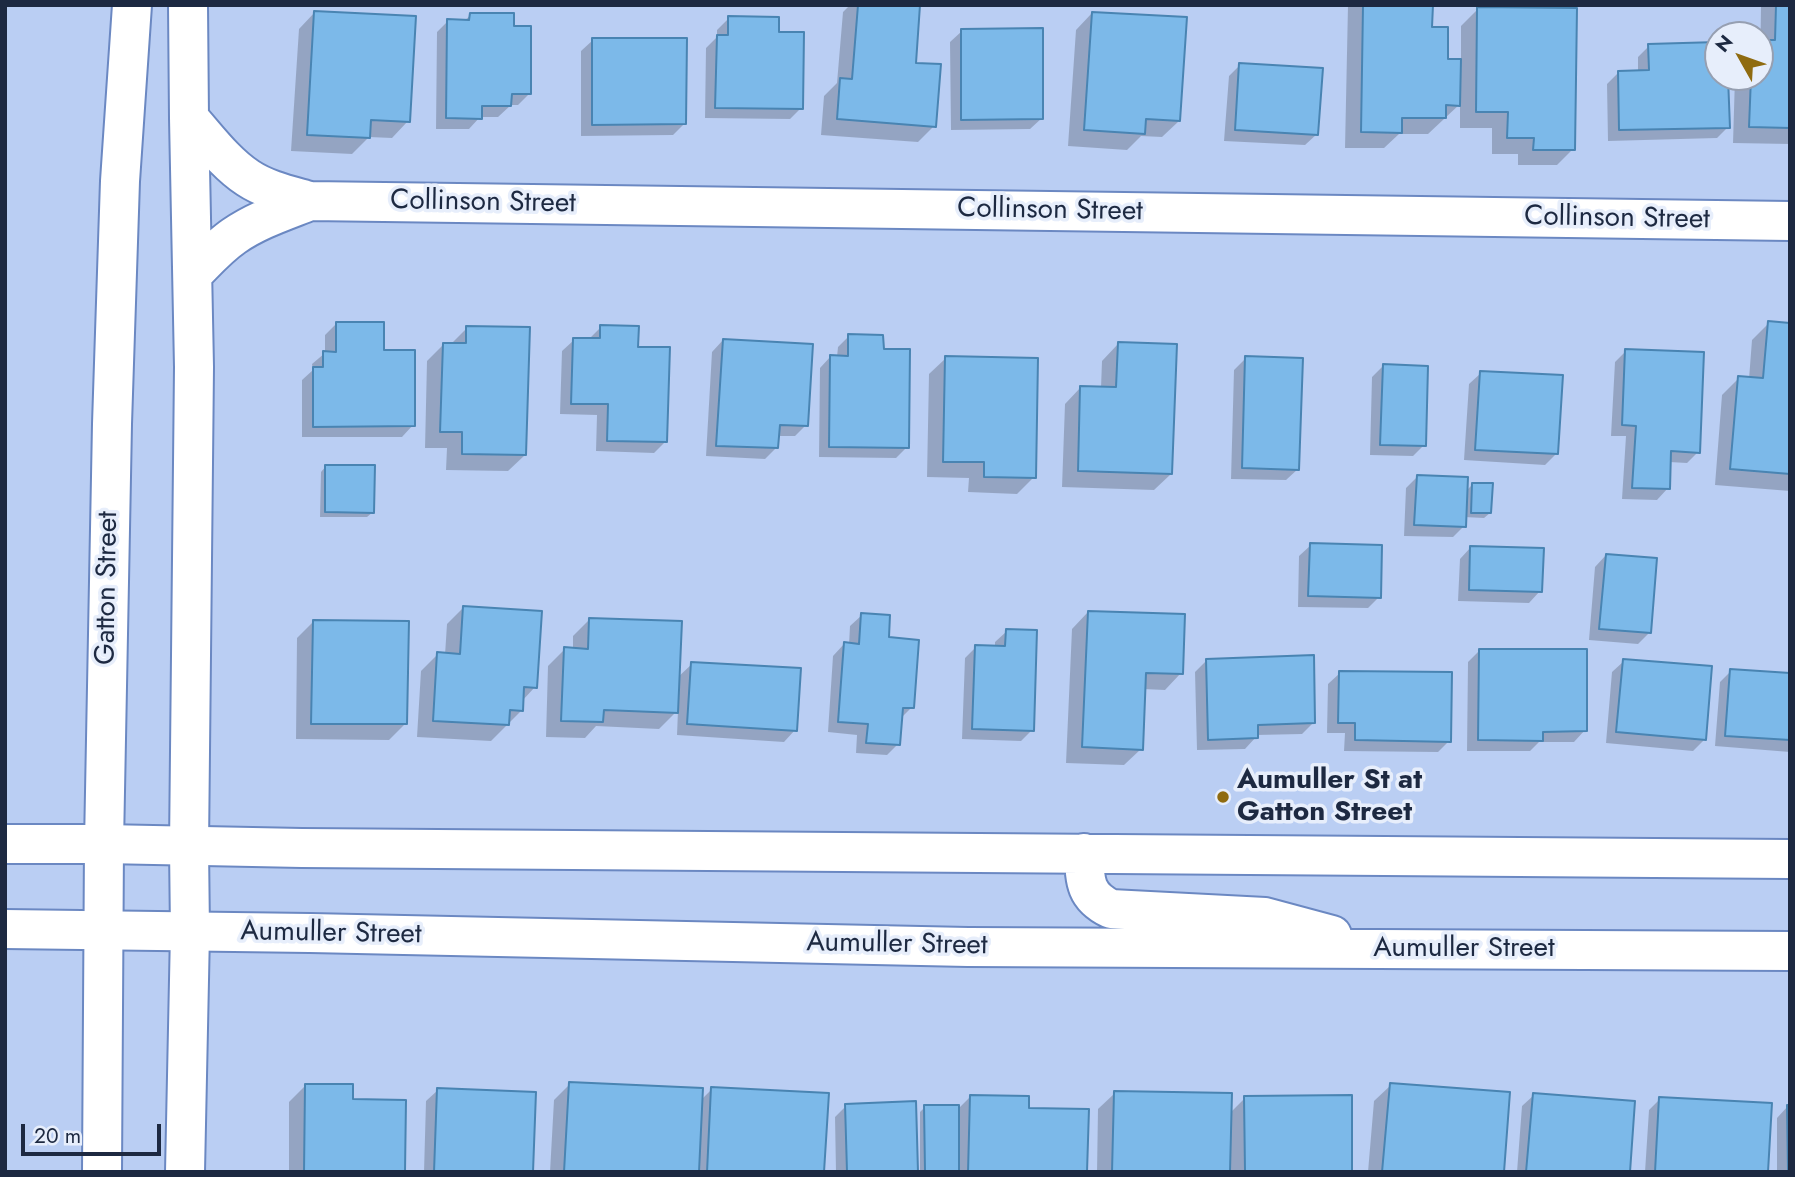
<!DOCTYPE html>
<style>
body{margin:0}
#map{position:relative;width:1795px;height:1177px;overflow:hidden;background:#bacef3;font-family:Jost,sans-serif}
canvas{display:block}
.frame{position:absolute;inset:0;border:7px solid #1d2941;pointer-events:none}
.north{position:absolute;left:1704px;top:21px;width:70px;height:70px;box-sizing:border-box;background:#e7eefb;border:2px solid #969fb1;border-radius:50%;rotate:310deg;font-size:19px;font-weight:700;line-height:28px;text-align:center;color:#1d2941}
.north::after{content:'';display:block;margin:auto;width:24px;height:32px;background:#8f6b10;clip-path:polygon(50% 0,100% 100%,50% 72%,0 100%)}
.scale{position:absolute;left:21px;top:1124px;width:140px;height:32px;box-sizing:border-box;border:4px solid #1d2941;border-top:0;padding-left:9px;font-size:21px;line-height:24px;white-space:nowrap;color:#1d2941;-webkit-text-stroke:5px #e7eefb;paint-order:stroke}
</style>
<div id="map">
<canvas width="1795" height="1177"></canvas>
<div class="frame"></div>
<div class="north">N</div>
<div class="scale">20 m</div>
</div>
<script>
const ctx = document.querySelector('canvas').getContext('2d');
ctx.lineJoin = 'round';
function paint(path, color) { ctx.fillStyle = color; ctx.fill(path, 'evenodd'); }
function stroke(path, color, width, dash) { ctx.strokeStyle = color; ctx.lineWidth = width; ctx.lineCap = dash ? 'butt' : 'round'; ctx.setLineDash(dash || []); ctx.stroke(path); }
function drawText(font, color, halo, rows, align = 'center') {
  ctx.font = font + ' Jost,sans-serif'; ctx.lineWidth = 7; ctx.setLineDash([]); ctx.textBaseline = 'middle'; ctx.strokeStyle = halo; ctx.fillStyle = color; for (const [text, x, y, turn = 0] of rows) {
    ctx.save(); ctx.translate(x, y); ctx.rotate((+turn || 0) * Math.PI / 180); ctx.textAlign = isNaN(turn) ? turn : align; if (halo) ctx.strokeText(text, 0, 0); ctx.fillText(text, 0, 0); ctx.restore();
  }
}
paint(new Path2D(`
 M850,5h69l-5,59 20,62 -16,16 -97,-7 3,-39 13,-13 6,-71z
 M1348,5h83l-1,24 16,32h15v-35l17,-17 95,140 -16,16h-39v-11h-26v-26h-32v-24l-32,30h-29l-15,14h-39z
 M1761,5h29v139l-57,-1 2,-66h25z
 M315,12l93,109 -16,17 -23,-1 -17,17 -61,-3 8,-122z
 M1092,13l87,108 -17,16 -21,-1 -14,14 -59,-4 8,-116z
 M471,15l41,12 17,67 -11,11h-7l-13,12h-18l-11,12h-33l1,-97 11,-11h16z
 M729,18l48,16 24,74 -11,11 -85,-1 1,-70 11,-11v-7z
 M962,31l80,87 -12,11 -79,1 -1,-88z
 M593,40l92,83 -12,12 -92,1v-85z
 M1718,44v33h9l1,50 -11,11 -109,3 -1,-57 11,-11 20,-1v-15l11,-11z
 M1240,65l77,69 -12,11 -81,-4 5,-65z
 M1769,323l21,2v166l-75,-6 7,-90 17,-17 10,1 3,-39z
 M336,324l46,28 31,73 -11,12h-100v-57l11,-10 -1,-6 13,-11v-18z
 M601,327l36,22 28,93 -11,11 -58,-2 1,-36 -37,-1 2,-63 12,-11h16v-2z
 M467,328l58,127 -17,16 -62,-1 1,-22h-22l2,-87 17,-17 6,1z
 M849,336l33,14 25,97 -11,11 -77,-1 1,-89 11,-12 6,1 1,-10z
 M723,340l83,85 -11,11h-18l-1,12 -11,11 -59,-3 6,-104z
 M1118,344l53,130 -17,16 -92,-3 3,-83 16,-17 20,1 1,-27z
 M1626,351l72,101 -11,11 -18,-1 -1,26 -11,12 -35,-1 4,-63h-15l4,-74z
 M946,358l88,119 -17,17 -49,-2 1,-14 -42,-1 2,-103z
 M1246,358l52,111 -12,11 -55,-1 3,-109z
 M1383,366l41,79 -11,11 -43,-1 2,-78z
 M1481,373l76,80 -12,12 -81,-5 5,-76z
 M326,466l47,46 -6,5h-47l1,-45z
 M1417,477l48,15 8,-8 17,29 -6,5 -20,-1v9l-11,11 -49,-1 2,-48z
 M1311,545l68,52 -11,11 -70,-1 1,-51z
 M1471,547l69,44 -11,12 -71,-2 2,-42z
 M1606,555l43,78 -11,11 -49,-4 6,-73z
 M464,607l71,80 -13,14 -1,10 -30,30 -74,-4 4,-66 17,-17 7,1 2,-31z
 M1088,612l93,61 -16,17 -22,-1 -2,60 -17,16 -58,-2 6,-134z
 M862,615l25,24 25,68 -12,12 -2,25 -11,11 -31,-2 1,-18 -29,-3 5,-76 11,-12 5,1 1,-19z
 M590,619l87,59 15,-14 103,66 -11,12 -107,-7 1,-25 -19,19 -63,-3 -11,12 -39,-1 2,-71 17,-17 8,1v-14z
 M313,622l93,101 -17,17 -93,-1 1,-101z
 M1007,631l25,99 -11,11 -59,-2 3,-81 11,-11 19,1v-6z
 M1479,651l106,79 -11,12h-35l-9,9h-63l1,-89z
 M1206,661l107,62 -11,11 -46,1v2l-11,12 -48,1 -2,-78z
 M1624,661l80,79 -11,11 -87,-8 6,-71z
 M1731,671l59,4v77l-75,-6 5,-64z
 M1340,673l109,68 -11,11 -94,-1 1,-18h-18l1,-49z
 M570,1084l131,16 11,-11 110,83h-272l4,-72z
 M1391,1085l111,87h-134l6,-71z
 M305,1086l46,15 53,71h-115v-70z
 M438,1090l93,82h-107l2,-71z
 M1115,1093l115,20 15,-15 105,74h-253l1,-63z
 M1534,1095l94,77h-111l5,-66z
 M971,1096l56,14 58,62h-165v-60l5,-5 32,3z
 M1660,1099l107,73h-122l4,-62z
 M846,1106l71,66h-81l-1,-55z
 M1788,1106l2,66h-13v-54z`), '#0003');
const building = new Path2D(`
 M858,5h62l-4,58 25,1 -5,63 -99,-8 3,-41 12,1z
 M1363,5h70l-1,22h16v32h13l-1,47 -14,-1v13h-44v15l-41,-1z
 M1776,5h14v123l-41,-1 2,-50h9v-37h15z
 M1477,7l100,1 -2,142h-42l1,-12h-27l1,-26h-32z
 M314,11l102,5 -6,106 -39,-2 -1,18 -63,-3z
 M1092,12l95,5 -7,104 -34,-2 -1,15 -61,-4z
 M470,13h44v13h17v68h-19l-1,12h-29v13l-36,-1 1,-99 22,1z
 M728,16l51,1v15h25l-1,77 -88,-1 2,-73h11z
 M1043,28v91l-82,1v-91z
 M592,38h95l-1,86 -94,1z
 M1718,42v35h10l2,51 -111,2 -1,-59 31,-1 -1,-26z
 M1239,63l84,5 -5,67 -83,-5z
 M1768,321l22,2v151l-60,-5 8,-93 25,2z
 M336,322h48v28h31v76l-102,1v-60h10v-16l13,1z
 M600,325l39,1 -1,21h32l-3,95 -60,-1 1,-37h-37l2,-66h27z
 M466,326l64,1 -4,128 -64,-1v-22h-22l3,-89h23z
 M848,334l35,1 1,14h26l-1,99 -80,-1 1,-92 18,1z
 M723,339l90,5 -5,82 -28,-1 -2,23 -62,-2z
 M1118,342l59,2 -5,130 -94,-3 2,-85 36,1z
 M1625,349l79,3 -4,101 -29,-2 -1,38 -38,-1 4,-62 -14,-1z
 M945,356l93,2 -2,120 -52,-1v-15h-41z
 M1245,356l58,2 -4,112 -57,-2z
 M1383,364l45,2 -2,80 -46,-1z
 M1480,371l83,4 -5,79 -83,-4z
 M325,465h50l-1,48 -49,-1z
 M1417,475l51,2 -2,50 -52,-2z
 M1472,483h21l-2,30h-20z
 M1310,543l72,2 -1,53 -73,-2z
 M1470,546l74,2 -2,44 -73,-2z
 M1606,554l51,4 -6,75 -52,-4z
 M463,606l79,5 -5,77 -13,-1 -1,24 -13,-1 -1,15 -76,-4 4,-69 23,2z
 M1088,611l97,3 -2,60 -37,-1 -3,77 -61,-3z
 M861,613l29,2 -1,22 30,3 -5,68h-11l-3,37 -34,-2 2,-19 -30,-2 6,-80 15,2z
 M589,618l93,3 -4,92 -74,-3 -1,12 -42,-1 3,-74 24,2z
 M313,620l96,1 -2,103h-96z
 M1006,629l31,1 -3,101 -62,-2 3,-84 30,1z
 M1479,649h108v82l-44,1v9l-65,-1z
 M1314,655l1,68 -57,2v13l-50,2 -2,-81z
 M1623,659l89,7 -6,74 -90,-8z
 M691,662l110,6 -4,63 -110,-7z
 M1730,669l60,4v67l-65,-4z
 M1339,671l113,1 -1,70 -96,-2v-17h-17z
 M569,1082l134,6 -4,84h-135z
 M1390,1083l120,9 -6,80h-122z
 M305,1084h48v15l53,1 -1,72h-101z
 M711,1087l118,6 -5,79h-117z
 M437,1088l99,4 -3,80h-99z
 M1114,1091l118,2 -2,79h-118z
 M1533,1093l102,8 -5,71h-104z
 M970,1095l59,1v12l60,1 -2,63h-119z
 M1352,1095v77h-107l-1,-76z
 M1659,1097l113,6 -4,69h-113z
 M916,1101l2,71h-71l-2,-68z
 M924,1105h35v67h-34z
 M1787,1105h3v67h-2z`);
paint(building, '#7cb9e9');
stroke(building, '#4984b2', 2);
const minor = new Path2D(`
 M189,118c18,20 36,45 59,60 18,12 41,17 62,23l1480,20
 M193,274c13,-13 25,-27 41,-38 23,-16 51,-25 76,-35
 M102,1172l2,-328 8,-420 8,-243 12,-176
 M185,1172l5,-240 -1,-85 5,-480 -5,-249 -1,-113`);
const major = new Path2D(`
 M5,844h99l198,4 1488,11
 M1084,853c1,27 0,43 27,56l154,8 67,18
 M5,929l305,4 658,14 822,4`);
stroke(minor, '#6b88c2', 42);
stroke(major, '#6b88c2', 42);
stroke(minor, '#fff', 38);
stroke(major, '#fff', 38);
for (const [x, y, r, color] of [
 [1223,797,7,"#8f6b10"]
]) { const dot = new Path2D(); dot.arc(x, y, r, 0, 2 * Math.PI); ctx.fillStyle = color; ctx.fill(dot); stroke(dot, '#e7eefb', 2.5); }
drawText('28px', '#1d2941', '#e7eefb', [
 ["Collinson Street",483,203,1],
 ["Collinson Street",1050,211,1],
 ["Collinson Street",1617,219,1],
 ["Gatton Street",108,588,-89],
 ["Aumuller Street",331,934,1],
 ["Aumuller Street",897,945,1],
 ["Aumuller Street",1464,949]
]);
drawText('bold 28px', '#1d2941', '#e7eefb', [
 ["Aumuller St at",1237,781],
 ["Gatton Street",1237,813]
], 'left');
</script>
